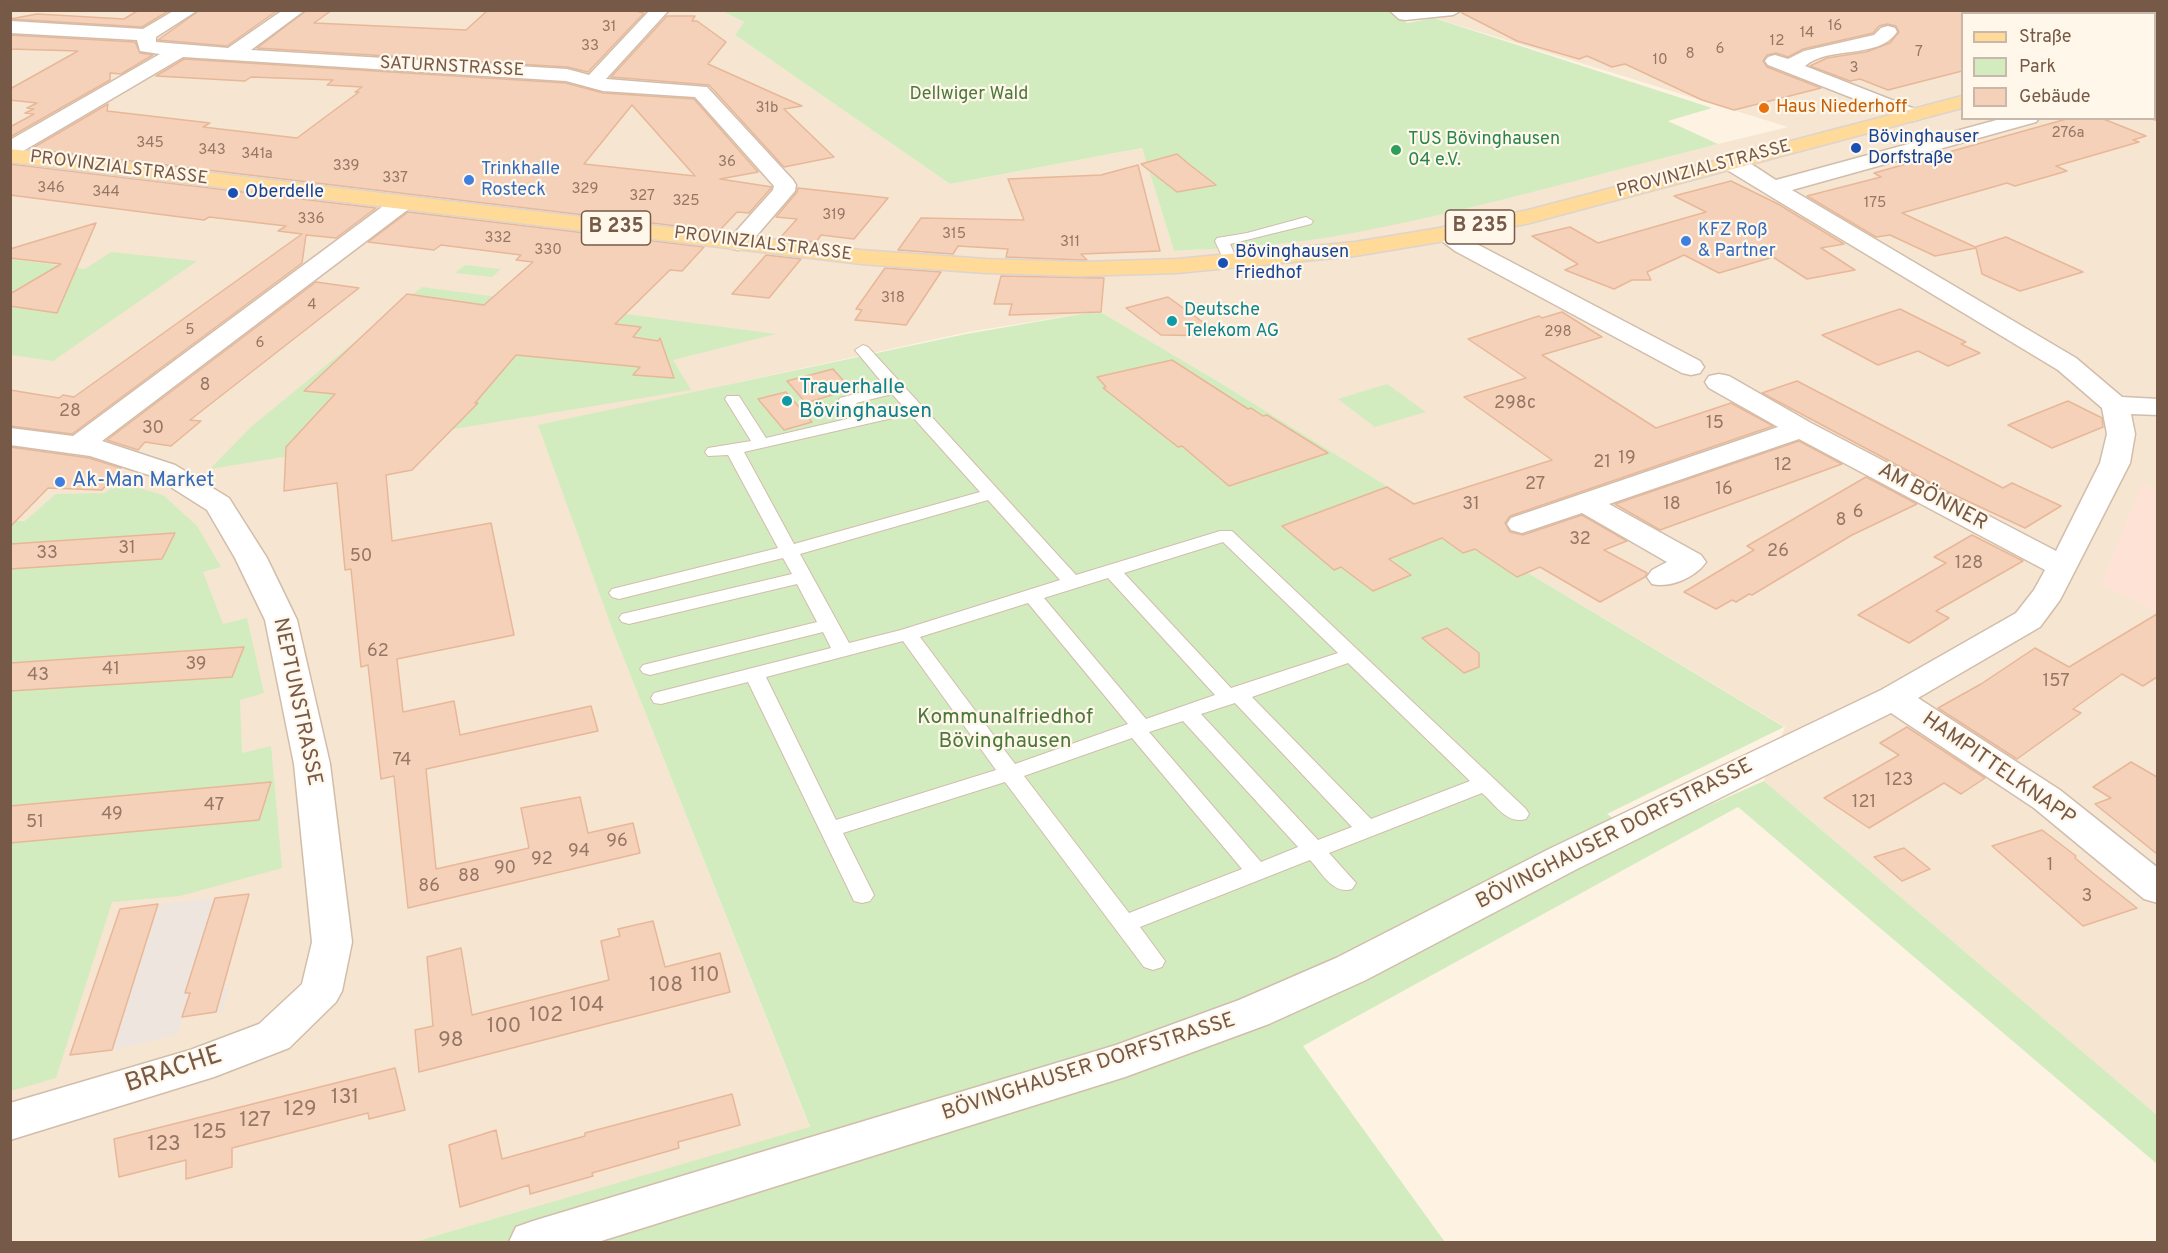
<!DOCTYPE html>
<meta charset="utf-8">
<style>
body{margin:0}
#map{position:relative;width:2168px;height:1253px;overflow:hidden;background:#fef3e3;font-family:Overpass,sans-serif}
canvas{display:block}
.frame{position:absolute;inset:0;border:12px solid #775947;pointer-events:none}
.legend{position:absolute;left:1961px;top:12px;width:195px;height:108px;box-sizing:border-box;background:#fff7ea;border:2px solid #c9b8a9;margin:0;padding:8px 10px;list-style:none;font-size:18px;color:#775947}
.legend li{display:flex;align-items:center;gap:12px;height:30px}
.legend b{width:30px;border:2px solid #c9b8a9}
</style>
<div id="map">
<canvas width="2168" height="1253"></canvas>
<div class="frame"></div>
<ul class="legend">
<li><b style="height:8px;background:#ffda98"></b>Straße</li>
<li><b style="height:16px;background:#d2ecc0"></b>Park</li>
<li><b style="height:16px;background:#f5d1b9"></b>Gebäude</li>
</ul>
</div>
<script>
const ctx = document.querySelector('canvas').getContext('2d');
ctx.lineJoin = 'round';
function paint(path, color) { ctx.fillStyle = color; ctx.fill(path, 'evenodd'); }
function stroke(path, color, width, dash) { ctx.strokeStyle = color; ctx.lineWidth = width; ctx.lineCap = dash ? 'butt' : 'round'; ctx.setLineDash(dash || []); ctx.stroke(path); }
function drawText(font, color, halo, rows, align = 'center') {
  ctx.font = font + ' Overpass,sans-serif'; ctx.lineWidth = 4.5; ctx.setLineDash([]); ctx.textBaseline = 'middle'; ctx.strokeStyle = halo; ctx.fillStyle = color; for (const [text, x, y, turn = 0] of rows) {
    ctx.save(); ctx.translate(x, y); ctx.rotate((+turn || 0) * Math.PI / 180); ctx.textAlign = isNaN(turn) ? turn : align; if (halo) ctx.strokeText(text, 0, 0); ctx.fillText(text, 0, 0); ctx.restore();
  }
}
paint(new Path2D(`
 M10,11h712l22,11 -9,13 215,149 192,-36 32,103 80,-5 87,-11 447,-108 -376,-116h745v1104l-393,-334 21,-54 -295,-177 -271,-168 -120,-71 -131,21 -429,94 75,208 196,494 -396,114h-403zM1962,14h192v104h-192z`), '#f6e5d1');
paint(new Path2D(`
 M2143,483l14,8v122l-56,-30z`), '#ffe2d6');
paint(new Path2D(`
 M249,894l-27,94h7l-7,24 -39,5 -6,18 -65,15 -42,5 50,-146z`), '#ede5de');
paint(new Path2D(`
 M722,11h667l18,12 27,-5 278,90 -44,13 50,23c-125,31 -250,68 -376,91 -56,10 -112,13 -168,16l-32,-103 -192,36 -215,-149 9,-13z
 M111,252l86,9 -144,100 -42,-6v-96l74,10z
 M465,265l34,4h2l-9,8 -37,-4z
 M422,287l354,47 -103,26 18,30 -481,79 42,-43z
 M1099,311l120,71 271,168 294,177 -177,87 33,22 124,-55 393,334v49l-419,-357 -435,239 142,196h-1031l396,-115 -196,-493 -76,-209 428,-91z
 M1387,384l39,28 -51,15 -37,-28z
 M119,482l44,13 34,31 24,41 -18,5 20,52 24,-6 17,75 -24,7 2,53 29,-7 11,122 -102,28 -68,6 -56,176 -45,13 -1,-570h15l31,-27 49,-1z`), '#d2ecc0');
const building = new Path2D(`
 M139,10h31l-28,17 -132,-8 27,-5 87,5z
 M200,10h78l-51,36 -69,-6z
 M307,10h25l-18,13 152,7 22,-20h153l-2,2 5,1 -56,59 -21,-5 -310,-19z
 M1464,10h498v61l-74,19 -28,-11 -10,2 -40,-15 17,-8 39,-6 24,-9 9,-11 -3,-6 -9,-2 -8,2 -6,7 -70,16 -15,8 -12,-4 -9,2 -4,6 4,6 54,21 -87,22 -32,-10 -77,-36 -13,3 -25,-11 -8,3 -62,-18 -55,-28z
 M667,16h28l-3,5h5l29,21 -18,22 94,42 -18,3 50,48 -50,10 -75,-82 -98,-8z
 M10,35l125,7 5,11 13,2 -32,19 -11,-1v7l-100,57v-10l24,-13 -9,-1 9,-4 -7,-1 10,-5 -27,-3v-11l68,-38 -68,-2z
 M184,59l382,24 37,10 91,6 64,73 -38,7 52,8 -23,26 -12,-1 -18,19 -688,-82 77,-45 -1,7 103,12 -7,4 94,11 62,-46h-4l7,-5 -35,-2 6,-5 -82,-3 -6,4 -89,-5zM632,105l63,71 -111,-12z
 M2070,118h31l45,18 -13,4 6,2 -83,24 11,5 -52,15 -8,-3 -105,30 73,34 31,-10 77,35 -63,19 -38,-17 -6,-26 -41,8 -45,-21 -14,2 -69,-41 74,-19 -7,-4z
 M1177,154l13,11 26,20 -39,7 -36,-28z
 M10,164l366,44 -40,30 -30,-3 -4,28 -230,171 -62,-8v-36l49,8 4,-3 11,2 228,-163 -24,-3 8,-5 -77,-9 -5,3 -194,-25z
 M1138,165l22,86 -79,3 6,6h-6l-75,-3 2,-8 -50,-3 -5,8 -55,-4 23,-32 103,2 -16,-41 93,-4z
 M1731,181l47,23 66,40 -23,4 34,22 -48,9 -34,-22 -54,16 -35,-18 -37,17 4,8h-19l-18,9 -49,-19 13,-6 -46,-28 38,-9 28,16 108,-31 -32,-16z
 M798,188l90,10 -34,41 -33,-4 -5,7 -36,-4 17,-19 -21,-2 21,-25z
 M408,212l296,35 -22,24 -12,-1 -55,54 26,3 -8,10 25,4 2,-3 14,40 -41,-3 7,-8 -124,-12 -41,48h3l-66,67 -26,5 6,66 99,-18 23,112 -117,24 6,53 51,-11 6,34 131,-29 7,25 -172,38 10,100 93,-21 -8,-40 59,-11 8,36 45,-10 7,30 -232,55 -14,-132 -13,3 -13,-114 -7,2 -10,-98 -6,1 -8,-87 -53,8 2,-44 49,-53 -31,-3 103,-97 77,11 49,-43 -17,-2 5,-5 -80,-10 -7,5 -66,-8z
 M96,223l-39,90 -47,-7v-12l51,-30 -51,-6v-9z
 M766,255l35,4 -32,39 -37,-4z
 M885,268l56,4 -35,53 -51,-5 7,-10 -6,-1z
 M1001,276l103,2 -3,34 -92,3 3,-11h-18z
 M316,282l43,6 -169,132 11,1 -30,25 -26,-4 -7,8 -31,-10z
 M1168,297l54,39 -61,-1 -35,-27z
 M1900,309l66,33 -5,2 19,9 -32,13 -30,-15 -40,14 -56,-30z
 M1562,312l40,25 -60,18 114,73 75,-25 42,23 -263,90 -5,7 5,9 13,3 59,-20 45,26 -23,9 43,23 -2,4 -45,25 -60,-35 -23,10 -42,-28 -12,4 -21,-15 -53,21 22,16 -38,16 -32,-24 -7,3 -52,-44 105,-39 27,17 138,-44 -88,-63 62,-19 -58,-39 71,-23 3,2z
 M1172,360l76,49 3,-1 12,8 4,-1 61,38 -99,33 -47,-40 -4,1 -75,-59 3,-1 -9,-10z
 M833,369l18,20 -45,14 -19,-22z
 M1797,381l206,107 9,-5 49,23 -36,22 -79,-37 -184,-98z
 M786,392l26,30 -28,8 -26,-31z
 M2068,401l34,17 1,9 -51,21 -44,-23z
 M1799,441l43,23 -182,66 -45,-26z
 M10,447l79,11 32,10 -19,22 -54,-2 -38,39z
 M1866,477l51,27 -65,31 -100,60 -3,-1 -13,8 -4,-2 -16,9 -32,-17 70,-42 -7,-4z
 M175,533l-13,26 -152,10v-25z
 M1972,535l51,26 -87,50 13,7 -40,25 -51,-28 88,-52 -12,-6z
 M2157,614v63l-14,9 -21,-12 -49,35 8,4 -64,46 -79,-51 43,-24 54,-36 34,19z
 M1447,628l32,25v14l-15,6 -42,-35z
 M244,647l-12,30 -222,14v-28z
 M1907,727l78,51 -24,16 -17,-11 -75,45 -45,-30 75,-43 -19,-12z
 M2131,762l26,15v77l-62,-50 16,-6 -18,-11z
 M271,782l-12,38 -249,23v-37z
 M2042,830l34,26 -1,2 19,16 43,34 -54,18 -91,-80z
 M1904,848l26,21 -28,12 -28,-24z
 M249,894l-33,118 -34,5 8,-24h-5l30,-95z
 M158,904l-46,146 -42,5 50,-146z
 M653,921l12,46 55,-14 10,39 -311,80 -4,-42 18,-4 -6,-69 34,-9 11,67 137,-35 -8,-39 19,-5 -2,-7z
 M395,1068l10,42 -36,9 -1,-6 -136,35v19l-46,12v-19l-67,17 -5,-38z
 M732,1094l8,31 -62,17 1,6 -87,25 1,3 -63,18 -1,-9 -69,22 -11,-62 47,-15 6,29 83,-23v-3z`);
paint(building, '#f5d1b9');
stroke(building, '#e8b798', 1.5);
const service = new Path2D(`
 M1306,217l7,4 -2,3 -81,20 8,18 -2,3h-10l-11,-24 2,-3 30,-5z
 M863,345l5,2 208,228 144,-44h12l294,278 3,5 -3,5c-19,6 -31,-15 -44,-26l-153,60 27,30 -4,6c-19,6 -30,-16 -42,-29l-170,67 25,34 -3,6 -9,3 -9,-3 -139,-185 -162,51 31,62 -4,6 -8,2 -8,-2 -106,-219 -87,22 -7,-1 -3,-5 3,-5 177,-45 -8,-16 -173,43 -7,-2 -3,-4 3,-4 174,-43 -20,-38 -168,40 -7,-2 -3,-4 3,-4 170,-40 -9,-16 -164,41 -7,-2 -3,-4 3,-4 166,-41 -50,-93 -20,1 -3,-4 3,-4 43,-7 -26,-42 2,-3h12l27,42 85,-20 -13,-17 2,-3 45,-12 -30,-36zM892,394l11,12 -38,8 -9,-11zM910,414l70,78 -186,52 -50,-92zM988,500l72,80 -159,50 -52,13 -49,-89zM1223,542l115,111 -107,35 -107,-115zM1108,578l107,117 -69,24 -102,-121zM1028,603l100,121 -113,40 -95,-127zM903,641l93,129 -160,50 -70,-143zM1348,663l122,118 -99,38 -119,-122zM1235,703l117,124 -34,13 -117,-126zM1183,721l115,126 -37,15 -112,-130zM1132,738l110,131 -113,44 -105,-137z`);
const minor = new Path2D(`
 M175,10h23l-42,27v5l72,6 55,-38h22l-54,40 316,19 22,6 61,-65h19l-63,69 101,8 86,93 3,5 -1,6 -49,57 -8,2 -8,-2 -4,-5 4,-5 43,-48 1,-4 -79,-89 -92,-6 -37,-10 -383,-24 -165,97 -8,1v-15l150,-86 -20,-3 -3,-11 -127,-7v-12l133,8z
 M1389,10h73l-9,5 -48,5 -6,-1z
 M1888,26l7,2 2,4c-19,28 -68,13 -92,34l115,45 3,4 -3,4 -7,2 -7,-2 -138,-54 -3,-4 3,-4 7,-2 13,4 16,-8 70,-16 7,-7z
 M2158,78v12l-4,1v-12z
 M2154,107l4,1v12l-7,-2h3z
 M2004,118h35l-3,4 -244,68 284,168 46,39 36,2v16l-27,-1 4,20 -5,29 -70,137 -20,27 -122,71 142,92 98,78v35l-14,-4 -110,-91 -143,-95 -314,156 -211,111 -97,44 -144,53 -527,165h-89l7,-15 17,-6 583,-176 123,-45 97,-42 213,-109 332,-159 135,-77 18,-23 11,-20 -246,-131 -190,65 92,51 5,7c-11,16 -36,26 -54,22l-5,-7 5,-7 15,-8 -85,-49 -60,20 -11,-3 -4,-6 4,-6 267,-91 -69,-39 -4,-6 4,-6 10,-2 10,2 82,47 245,128 44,-88 7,-29 -5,-26 -44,-38 -293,-177 -41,-25 -3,-5 3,-5c18,-4 37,13 52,22z
 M402,196l8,2 3,5 -3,5 -308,233 73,24 54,33 38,60 30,62 33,144 22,178 -10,49 -6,11 -47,46 -75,29 -204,63v-37l180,-53 69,-26 43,-40 10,-42 -18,-178 -29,-144 -30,-62 -28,-48 -52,-33 -65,-21 -80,-11v-17l63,8 321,-238z
 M1445,227l8,2 18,12 229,120 4,6 -4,6 -9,2 -9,-2 -227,-122 -22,-17 4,-5z`);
const primary = new Path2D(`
 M2158,44v12l-4,1v-12z
 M1962,96v12l-432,115 -85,18 -90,15 -178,17 -96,3 -95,-3 -125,-9 -851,-102v-13l851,101 125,9 95,3 96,-3 178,-17 90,-15 83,-17z`);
stroke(service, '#d2bdab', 2);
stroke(minor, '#d2bdab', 3);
stroke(primary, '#dcd4cf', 3);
paint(service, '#fff');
paint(minor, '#fff');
paint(primary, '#ffda98');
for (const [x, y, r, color] of [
 [1764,108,6,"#e8710a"],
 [1856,148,6,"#1a4fb4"],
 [1396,150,6,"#2e9e5b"],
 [469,180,6,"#3f7fe0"],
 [233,193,6,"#1a4fb4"],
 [1686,241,6,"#3f7fe0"],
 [1223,263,6,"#1a4fb4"],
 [1172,321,6,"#0f9aa8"],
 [787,401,6,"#0f9aa8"],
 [60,482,6,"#3f7fe0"]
]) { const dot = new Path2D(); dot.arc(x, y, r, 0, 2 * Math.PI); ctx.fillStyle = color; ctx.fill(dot); stroke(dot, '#fff7ea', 2); }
drawText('15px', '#967764', null, [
 ["16",1835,27],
 ["31",609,28],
 ["14",1807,34],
 ["12",1777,42],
 ["33",590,47],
 ["6",1720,50],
 ["7",1919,53],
 ["8",1690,55],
 ["10",1660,61],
 ["3",1854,69],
 ["31b",767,109],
 ["276a",2068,134],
 ["345",150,144],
 ["343",212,151],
 ["341a",257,155],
 ["36",727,163],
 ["339",346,167],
 ["337",395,179],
 ["346",51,189],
 ["329",585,190],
 ["344",106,193],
 ["327",642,197],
 ["325",686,202],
 ["175",1875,204],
 ["319",834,216],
 ["336",311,220],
 ["315",954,235],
 ["332",498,239],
 ["311",1070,243],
 ["330",548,251],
 ["318",893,299],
 ["4",312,306],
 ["5",190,331],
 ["298",1558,333],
 ["6",260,344]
]);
drawText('18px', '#775947', '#fff7ea', [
 ["SATURNSTRASSE",452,68,3],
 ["PROVINZIALSTRASSE",119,169,7],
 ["PROVINZIALSTRASSE",1704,170,-15],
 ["PROVINZIALSTRASSE",763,245,7]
]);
drawText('18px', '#4c783c', '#fff7ea', [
 ["Dellwiger Wald",969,95]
]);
drawText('18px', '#c56008', '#fff7ea', [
 ["Haus Niederhoff",1776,108]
], 'left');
drawText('18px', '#164399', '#fff7ea', [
 ["Bövinghauser",1868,138],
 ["Dorfstraße",1868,159],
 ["Oberdelle",245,193],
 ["Bövinghausen",1235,253],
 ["Friedhof",1235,274]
], 'left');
drawText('18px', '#27864d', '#fff7ea', [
 ["TUS Bövinghausen",1408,140],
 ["04 e.V.",1408,161]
], 'left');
drawText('18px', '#366cbe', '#fff7ea', [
 ["Trinkhalle",481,170],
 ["Rosteck",481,191],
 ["KFZ Roß",1698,231],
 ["& Partner",1698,252]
], 'left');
drawText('18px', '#0d838f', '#fff7ea', [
 ["Deutsche",1184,311],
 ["Telekom AG",1184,332]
], 'left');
drawText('18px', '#967764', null, [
 ["8",205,386],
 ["298c",1515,404],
 ["28",70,412],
 ["15",1715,424],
 ["30",153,429],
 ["19",1627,459],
 ["21",1602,463],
 ["12",1783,466],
 ["27",1535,485],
 ["16",1724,490],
 ["31",1471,505],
 ["18",1672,505],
 ["6",1858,513],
 ["8",1841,521],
 ["32",1580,540],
 ["31",127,549],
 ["26",1778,552],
 ["33",47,554],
 ["50",361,557],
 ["128",1969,564],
 ["62",378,652],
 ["39",196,665],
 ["41",111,670],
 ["43",38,676],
 ["157",2056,682],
 ["74",402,761],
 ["123",1899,781],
 ["121",1864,803],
 ["47",214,806],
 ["49",112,815],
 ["51",35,823],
 ["96",617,842],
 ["94",579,852],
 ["92",542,860],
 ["1",2050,866],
 ["90",505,869],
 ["88",469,877],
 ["86",429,887],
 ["3",2087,897]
]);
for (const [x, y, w] of [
 [1480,227,69],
 [616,228,69]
]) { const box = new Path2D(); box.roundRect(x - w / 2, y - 17, w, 34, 4.5); ctx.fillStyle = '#fff7ea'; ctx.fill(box); stroke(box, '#775947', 1.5); }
drawText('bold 20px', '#775947', null, [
 ["B 235",1480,227],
 ["B 235",616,228]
]);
drawText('21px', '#0d838f', '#fff7ea', [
 ["Trauerhalle",799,389],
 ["Bövinghausen",799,413]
], 'left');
drawText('21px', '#366cbe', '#fff7ea', [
 ["Ak-Man Market",72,482]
], 'left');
drawText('21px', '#775947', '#fff7ea', [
 ["AM BÖNNER",1932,498,28],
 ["NEPTUNSTRASSE",296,702,78],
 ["HAMPITTELKNAPP",1998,770,35],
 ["BÖVINGHAUSER DORFSTRASSE",1615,835,-27],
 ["BÖVINGHAUSER DORFSTRASSE",1089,1068,-18]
]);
drawText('21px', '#4c783c', '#fff7ea', [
 ["Kommunalfriedhof",1005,719],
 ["Bövinghausen",1005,743]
]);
drawText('21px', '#967764', null, [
 ["110",705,977],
 ["108",666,987],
 ["104",587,1007],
 ["102",546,1017],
 ["100",504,1028],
 ["98",451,1042],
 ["131",345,1099],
 ["129",300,1111],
 ["127",255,1122],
 ["125",210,1134],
 ["123",164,1146]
]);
drawText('26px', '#775947', '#fff7ea', [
 ["BRACHE",174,1071,-18]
]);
</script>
